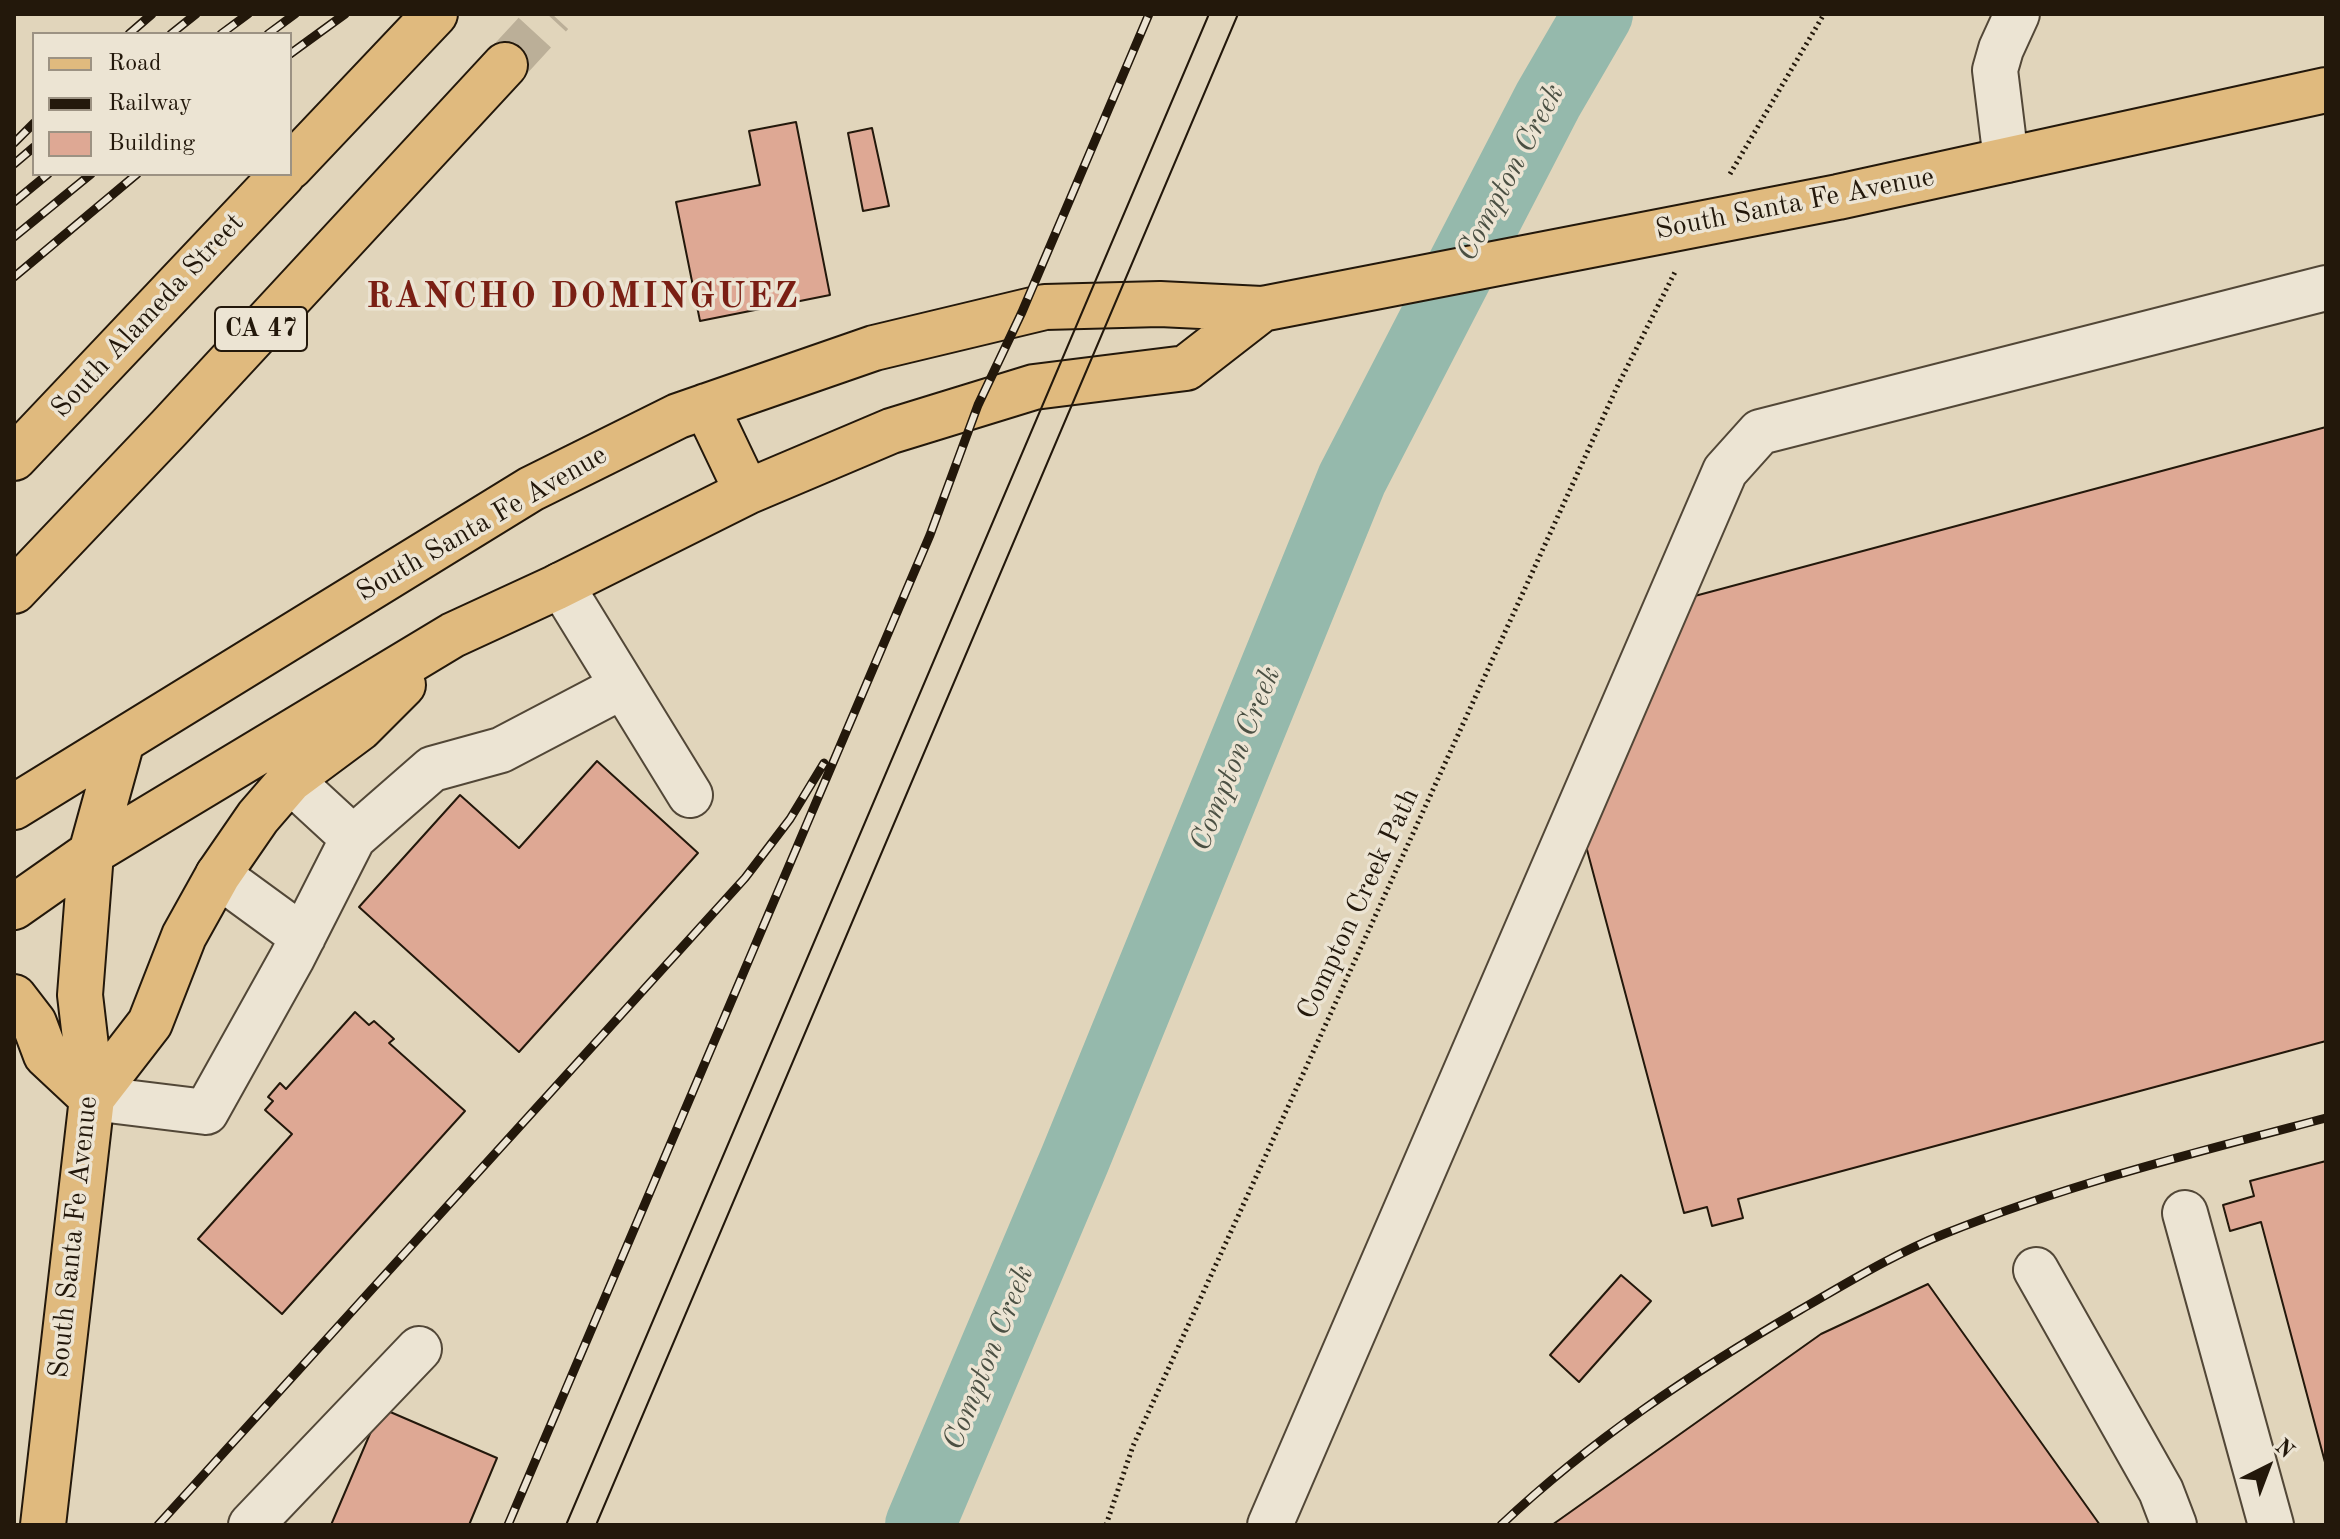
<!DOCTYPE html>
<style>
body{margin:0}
#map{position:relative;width:2340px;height:1539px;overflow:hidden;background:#e1d5bb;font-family:"Old Standard TT",serif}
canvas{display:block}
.frame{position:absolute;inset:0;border:16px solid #23180b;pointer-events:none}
.legend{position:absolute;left:32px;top:32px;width:260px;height:144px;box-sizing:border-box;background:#ece4d3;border:2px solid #9c9283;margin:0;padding:10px 14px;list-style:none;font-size:24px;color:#23180b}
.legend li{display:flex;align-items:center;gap:16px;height:40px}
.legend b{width:40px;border:2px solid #9c9283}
.north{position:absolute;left:2228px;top:1427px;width:80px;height:80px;-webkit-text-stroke:6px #ece4d3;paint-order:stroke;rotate:42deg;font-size:22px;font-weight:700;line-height:32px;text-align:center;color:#23180b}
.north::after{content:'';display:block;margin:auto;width:28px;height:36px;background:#23180b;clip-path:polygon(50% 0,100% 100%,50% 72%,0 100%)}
</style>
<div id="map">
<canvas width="2340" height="1539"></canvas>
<div class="frame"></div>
<ul class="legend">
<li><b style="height:10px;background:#e0ba7e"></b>Road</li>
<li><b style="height:10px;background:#23180b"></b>Railway</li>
<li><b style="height:22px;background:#dea894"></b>Building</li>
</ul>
<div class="north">N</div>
</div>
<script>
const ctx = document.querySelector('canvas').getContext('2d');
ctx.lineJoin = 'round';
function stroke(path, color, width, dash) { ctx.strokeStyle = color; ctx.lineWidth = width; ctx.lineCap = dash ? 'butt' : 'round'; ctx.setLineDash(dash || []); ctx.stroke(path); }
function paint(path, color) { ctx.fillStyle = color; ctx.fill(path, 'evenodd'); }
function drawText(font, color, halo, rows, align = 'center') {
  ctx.font = font + ' "Old Standard TT",serif'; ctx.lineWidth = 7; ctx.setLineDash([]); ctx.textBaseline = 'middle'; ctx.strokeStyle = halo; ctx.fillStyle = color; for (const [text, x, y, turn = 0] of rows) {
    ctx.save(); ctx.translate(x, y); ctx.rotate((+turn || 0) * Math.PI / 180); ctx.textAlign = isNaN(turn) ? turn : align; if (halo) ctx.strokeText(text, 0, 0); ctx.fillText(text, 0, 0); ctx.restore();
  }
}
stroke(new Path2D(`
 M920,1525l155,-366 277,-680 196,-379 50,-86`), '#95b9ac', 70);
const building = new Path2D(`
 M796,122l34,173 -130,26 -24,-119 84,-17 -11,-54z
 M872,128l17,78 -26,5 -15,-78z
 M2326,427v614l-588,158 5,19 -31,8 -5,-19 -23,6 -98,-367 105,-249z
 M597,761l101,92 -179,199 -160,-145 101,-112 59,53z
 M355,1012l14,13 5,-4 20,18 -5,4 76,68 -183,203 -84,-75 94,-105 -27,-24 8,-9 -5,-4 12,-14 6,6z
 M2326,1161v305l-65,-244 -31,9 -7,-26 31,-9 -4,-15z
 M1621,1275l30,26 -72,81 -29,-27z
 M1928,1284l172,241h-548l269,-191z
 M381,1408l116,50 -28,67h-138z`);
paint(building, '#dea894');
stroke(building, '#23180b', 2);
stroke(new Path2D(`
 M505,65l47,-51`), '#bbaf98', 44, [44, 22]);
const minor = new Path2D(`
 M2006,160l-11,-90 6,-21 16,-35
 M561,585l129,210
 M290,780l63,58
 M218,875l85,62
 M92,1098l114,14 86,-154 61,-120 79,-69 69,-19 122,-64
 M2185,1213l86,312
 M2036,1270l125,221 13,34
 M251,1525l168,-176
 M1270,1525l455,-1054 35,-39 566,-144`);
const major = new Path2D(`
 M290,167l145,-153
 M706,406l41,86
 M14,458l269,-284
 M14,591l155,-163 336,-363
 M14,807l517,-318 147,-73 196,-68 171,-41 115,-3 102,5 576,-112 488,-107
 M14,907l77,-54 362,-218 102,-47 192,-96 144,-61 143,-44 152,-19 76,-59
 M14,997l20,26 12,32 46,43
 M92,1098l58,-75 34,-87 34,-61 40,-58 32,-37 70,-52 43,-43
 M43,1525l49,-427 -12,-103 11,-142 31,-112`);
stroke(minor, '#524737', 48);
stroke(major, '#23180b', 48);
stroke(new Path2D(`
 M1730,174l94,-160
 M1106,1525l27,-79 484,-1059 59,-117`), '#23180b', 5, [2, 4]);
stroke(minor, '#ece4d3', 44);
stroke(major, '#e0ba7e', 44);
stroke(new Path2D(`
 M566,1525l643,-1511
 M596,1525l642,-1511`), '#23180b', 2);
const rail = new Path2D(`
 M129,34l23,-20
 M171,34l25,-20
 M221,34l27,-20
 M268,34l27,-20
 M290,54l55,-40
 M14,143l20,-20
 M14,164l20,-17
 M14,202l34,-28
 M14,237l77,-63
 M14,277l123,-103
 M158,1525l587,-647 45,-59 34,-56
 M508,1525l422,-990 48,-130 44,-93 127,-298
 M1501,1525c90,-85 192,-153 299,-215 47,-27 94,-56 144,-76 124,-50 253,-82 382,-116`);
stroke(rail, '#23180b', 9);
stroke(rail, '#ece4d3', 6, [18]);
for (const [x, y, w] of [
 [261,329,92]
]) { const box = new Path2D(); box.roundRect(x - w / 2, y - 22, w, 44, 6); ctx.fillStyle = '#ece4d3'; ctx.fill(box); stroke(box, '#23180b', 2); }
drawText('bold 26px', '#23180b', null, [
 ["CA 47",261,329]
]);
drawText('28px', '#23180b', '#ece4d3', [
 ["South Santa Fe Avenue",1795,204,-11],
 ["South Alameda Street",148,316,-47],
 ["South Santa Fe Avenue",482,524,-30],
 ["Compton Creek Path",1359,904,-65],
 ["South Santa Fe Avenue",74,1237,-84]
]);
drawText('italic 30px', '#4b5043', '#ece4d3', [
 ["Compton Creek",1511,173,-62],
 ["Compton Creek",1236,759,-68],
 ["Compton Creek",989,1358,-68]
]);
ctx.letterSpacing = '2px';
drawText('bold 36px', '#7a1f14', '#ece4d3', [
 ["RANCHO DOMINGUEZ",583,298]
]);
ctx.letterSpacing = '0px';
</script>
